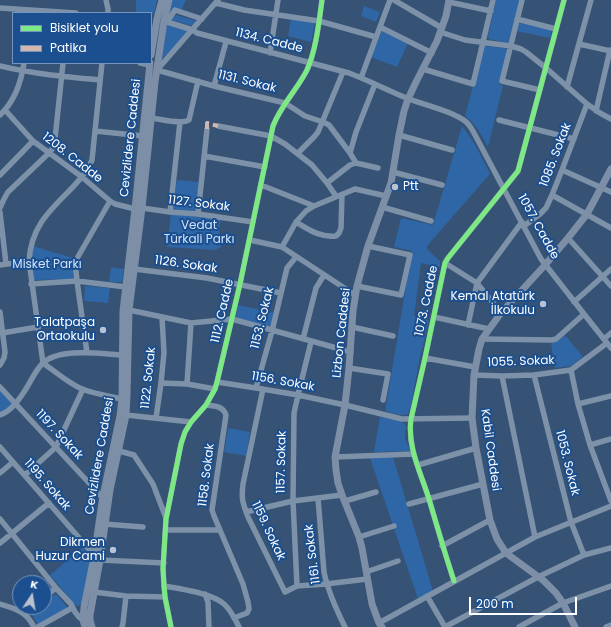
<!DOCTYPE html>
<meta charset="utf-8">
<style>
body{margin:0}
#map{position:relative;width:611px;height:627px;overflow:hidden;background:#365274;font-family:Poppins,sans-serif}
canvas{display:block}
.legend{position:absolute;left:12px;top:12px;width:140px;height:52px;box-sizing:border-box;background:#1b4f8f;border:1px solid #7695bc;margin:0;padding:5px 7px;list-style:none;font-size:12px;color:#fff}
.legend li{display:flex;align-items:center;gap:8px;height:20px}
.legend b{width:20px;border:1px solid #7695bc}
.north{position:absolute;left:12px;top:575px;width:40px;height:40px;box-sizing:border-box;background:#1b4f8f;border:1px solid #7695bc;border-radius:50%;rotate:12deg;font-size:11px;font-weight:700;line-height:16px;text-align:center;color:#fff}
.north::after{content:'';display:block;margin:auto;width:14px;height:18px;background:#b9c2ce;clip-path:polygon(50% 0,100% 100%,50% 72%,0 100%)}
.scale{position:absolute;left:469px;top:597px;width:108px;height:18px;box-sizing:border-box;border:2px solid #fff;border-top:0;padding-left:5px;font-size:12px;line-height:14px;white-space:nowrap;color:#fff;-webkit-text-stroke:3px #1b4f8f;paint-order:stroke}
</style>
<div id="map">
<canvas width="611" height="627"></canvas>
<ul class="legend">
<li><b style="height:5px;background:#7ce984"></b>Bisiklet yolu</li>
<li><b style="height:5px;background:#d1b7ad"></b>Patika</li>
</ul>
<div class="north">K</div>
<div class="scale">200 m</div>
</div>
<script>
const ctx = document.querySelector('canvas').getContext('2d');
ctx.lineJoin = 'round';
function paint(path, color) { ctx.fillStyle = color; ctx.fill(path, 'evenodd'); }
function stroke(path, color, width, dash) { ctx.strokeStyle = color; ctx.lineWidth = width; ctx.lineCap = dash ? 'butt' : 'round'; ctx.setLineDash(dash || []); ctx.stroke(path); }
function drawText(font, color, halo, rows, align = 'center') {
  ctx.font = font + ' Poppins,sans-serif'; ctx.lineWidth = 4; ctx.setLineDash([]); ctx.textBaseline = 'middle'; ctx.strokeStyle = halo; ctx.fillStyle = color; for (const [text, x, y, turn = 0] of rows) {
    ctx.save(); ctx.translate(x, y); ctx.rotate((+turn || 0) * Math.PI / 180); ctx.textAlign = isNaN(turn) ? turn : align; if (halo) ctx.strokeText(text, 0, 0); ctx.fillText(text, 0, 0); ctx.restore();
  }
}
paint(new Path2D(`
 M136,0h21l-3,14h-3v-1l-15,-1z
 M171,0h15l-4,9 -14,7z
 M496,0h24l-10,40 -2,3 -19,-4 -1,-3z
 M364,6l16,6 -4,10 -15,-6z
 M176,15l21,6 -5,4h-3l-17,-5 1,-4z
 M291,18l24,4 -4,20 -23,-6z
 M522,23l30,7 -2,8 -34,-7 3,-7z
 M167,24l21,7v2l-28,28z
 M382,31l26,12 -11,24 -26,-10z
 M485,46l20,2 3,3 -8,33 3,2 -15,61c-7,-12 -12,-23 -23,-31l8,-30 2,-1z
 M462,126c12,15 20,31 28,48l-63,72v3l13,12v6l-19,-4 -7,53 15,4 -10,42 -8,44 -3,8c-8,3 -15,-1 -23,-3l27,-160 -18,-4 7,-29 32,7z
 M177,180l22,2 -3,30 -24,-3z
 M171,214l50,5 -2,9 2,19 -6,3 -48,-3z
 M33,246l40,12 -1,4 2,17 -40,1 -2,-25z
 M111,267l13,2 -2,13h-13z
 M85,286l25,2 -2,15 -24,-2z
 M238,305l36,8 -4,14 -34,-10z
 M565,335l18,22 -12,9 -16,2 -4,-25 7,-2z
 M0,387l16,17 -16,11z
 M380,417l18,3 5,3 3,3 -1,13 6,12 -37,1z
 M228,428l22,4 -4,24 -22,-4z
 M393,457l40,134 -15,8 -48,-141z
 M83,547l8,9 -8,47 -5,3 -3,-1 -25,-30z
 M56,594l12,14 -30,17 -8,-14 7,-4h7v-5z`), '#2f66a5');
stroke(new Path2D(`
 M106,0l2,9v4
 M218,0l-61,70 57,16 71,17 20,13 18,6 6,3 21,28 6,10
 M394,0l48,28
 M522,0l-20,81 38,9
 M449,2l42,9
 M216,3l28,7 75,11 57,16
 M0,8l76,5
 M517,19l39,10
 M164,21l29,9 4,3 152,40c21,8 40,18 60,26 16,6 39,11 53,20 6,3 9,8 12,14l67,126 43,55 27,34
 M167,22l8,-12 27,9
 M380,27l52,26
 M440,32l25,8 46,6 10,3 5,3 20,16 41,36 13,9 11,6
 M579,44l32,7
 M270,53l8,-53
 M102,63l-10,97c-4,11 -12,19 -20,28 -23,23 -41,39 -43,73l14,102c13,9 25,20 39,26 13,5 27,7 40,10
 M140,63l10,2
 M0,66c33,8 67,11 100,14
 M423,69l50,15 20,-84
 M361,78l29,-78
 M214,86l12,-44
 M567,87l24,-87
 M5,110l28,31 49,36 28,24 5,3 20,5
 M596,111l14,-61
 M0,115c15,-14 21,-32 24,-52
 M151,118c10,1 30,7 38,2l9,-39
 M499,120l75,19
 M218,126l53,10 14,8 27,21 15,18 9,13
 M95,131l48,5
 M399,135l53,15
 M298,153l16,-16 4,-5 25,-60
 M350,153l6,-21 19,-48
 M204,156l61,11
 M356,163l22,5
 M562,170l49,22
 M393,172l49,13
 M0,175l33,-34
 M327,183l23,-18 6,-2
 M261,185l53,21
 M552,195l59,33
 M382,207l49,14
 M0,208l4,-9 4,-7 41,-39 3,-4 3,-10 8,-76
 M142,208l28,4 28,2 55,8
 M0,212l6,52
 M170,212l10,-90
 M198,214l9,-85
 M296,222c12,7 24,16 40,14l3,-3 2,-5 1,-33
 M524,226l16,-12 6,-6 6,-13 10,-25 25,-66
 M568,238l43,48
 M250,240l32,7 73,48
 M282,247l14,-25 10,-11 8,-5 41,-17 31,7
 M445,263l32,20 24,30
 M0,265l29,-4
 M134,269l73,9 74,15
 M31,284l46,-3 49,6
 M357,286l44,9 9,-40 -42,-9
 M574,302l37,-33
 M129,310l62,13 41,-4 119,33
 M0,312l5,40 -1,6 -4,7
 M434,317l55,12
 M468,325l9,-42 45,-61
 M352,327l41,9
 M2,333l36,-6
 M303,339l13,-51 8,-13
 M482,339l70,1 4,-1 28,-25
 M604,339l7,-6
 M87,353l-10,-72 -2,-19 35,-61
 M425,358l50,9
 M349,368l39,6 -5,26
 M571,370l7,34 12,41 21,56
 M474,375l28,1 32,-1 37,-5 36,-27
 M534,375l37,147 13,33
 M502,376l33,161
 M217,382l39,6 42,7 47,10 57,14 70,-1
 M161,383l26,1 28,5
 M187,384l4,-61
 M0,387l103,111
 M256,388l16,-57 15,-63 9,-11
 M263,389l-20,95c-2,15 0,20 5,33l37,75 12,-6 29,-2 41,-5
 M578,404l33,-8
 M206,405c9,1 17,1 20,10l-14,95 2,6 29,68 5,18 1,7 -2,4 -13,5
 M0,415c11,-4 18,-14 24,-23 6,-9 11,-21 18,-28 16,-17 60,-10 80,-9
 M126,415l65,7
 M156,418l5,-35 3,-30 -2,-36
 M590,445l21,-6
 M0,447l94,108
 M119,451l15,4 19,29 13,34
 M335,457l79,-3
 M418,465l58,-17
 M0,473l13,-11
 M25,475l31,-28 27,-58
 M318,498l6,74c4,20 12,37 21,55
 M345,501l31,-9
 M409,504l74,-20
 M246,512l47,-11 49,-6
 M0,519l56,69 15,16 4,8 4,5 4,3
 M104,524l39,3
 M166,530h54
 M359,537l35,-11
 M0,543l49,-40
 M442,546l48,-26
 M100,560l64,3
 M366,572l32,-11
 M454,581c-9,-27 -17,-55 -25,-82 -8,-26 -22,-52 -18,-80l14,-61 20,-95 3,-5 70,-87 46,-171
 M164,586c17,3 47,7 60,18 7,6 11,15 15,23
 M297,586l-4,-85 1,-88 4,-18 13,-53
 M94,592l32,4 39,1
 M205,594l3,8 1,25
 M427,596l18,31
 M44,597l12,-9
 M0,604c16,5 26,7 34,23
 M22,612l7,-5
 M379,623l127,-70 29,-16 76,-31
 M38,627l34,-19
 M122,627l1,-4 3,-27
 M171,627l-6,-30 -1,-11 -1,-18 3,-49 15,-75 4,-12 6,-10 15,-17 9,-16 2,-7 23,-98 33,-158c8,-21 24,-36 34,-56 9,-20 12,-48 15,-70
 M445,627l93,-50 46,-22 27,-7
 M519,627l44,-24 48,-17
 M606,627l5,-2`), '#7d92a8', 5.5);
stroke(new Path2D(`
 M151,55l6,-36 5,-19
 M85,627l-2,-7 1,-13 10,-50 9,-61 17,-80 2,-17 1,-88 12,-102 15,-146
 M92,627l-2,-7v-5l10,-55 10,-70 16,-75 1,-20 2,-85 13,-102 13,-126 9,-61 5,-21
 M382,627l-3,-4 -7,-19 -10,-56 -3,-11 -17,-42 -4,-12 -2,-13 -1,-13 10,-52 4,-37 4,-57 4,-25 11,-40 23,-63 8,-48 5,-24 4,-12 8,-17 21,-41 9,-25 3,-16
 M575,627l-12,-24 -7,-10 -12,-12 -38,-28 -9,-14 -7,-19 -14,-72 -4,-30 2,-43 5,-26 3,-10 19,-26 44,-48 23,-27 19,-24 24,-45`), '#7d8ea7', 7);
stroke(new Path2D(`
 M207,129v-6l11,3`), '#d1b7ad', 4, [8, 4]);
stroke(new Path2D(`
 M454,581c-9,-27 -17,-55 -25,-82 -8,-26 -22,-52 -18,-80l14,-61 20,-95 3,-5 70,-87 46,-171
 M171,627l-6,-30 -1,-11 -1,-18 3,-49 15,-75 4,-12 6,-10 15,-17 9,-16 2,-7 23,-98 33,-158c8,-21 24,-36 34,-56 9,-20 12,-48 15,-70`), '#7ce984', 5);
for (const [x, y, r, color] of [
 [395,187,4,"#b9c2ce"],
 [543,304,4,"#b9c2ce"],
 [103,330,4,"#b9c2ce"],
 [113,550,4,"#b9c2ce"]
]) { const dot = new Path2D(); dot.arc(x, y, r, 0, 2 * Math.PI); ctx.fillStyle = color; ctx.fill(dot); stroke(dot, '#1b4f8f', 1.5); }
drawText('12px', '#fff', '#1b4f8f', [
 ["1134. Cadde",269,41,14],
 ["1131. Sokak",247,82,14],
 ["Cevizlidere Caddesi",131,138,-84],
 ["1085. Sokak",556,155,-69],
 ["1208. Cadde",72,158,38],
 ["1127. Sokak",199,204,7],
 ["1057. Cadde",538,227,61],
 ["1126. Sokak",186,265,8],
 ["1073. Cadde",427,301,-78],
 ["1112. Cadde",223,311,-77],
 ["1153. Sokak",263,318,-76],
 ["Lizbon Caddesi",342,333,-84],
 ["1055. Sokak",521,362,-2],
 ["1122. Sokak",149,378,-84],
 ["1156. Sokak",283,382,10],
 ["1197. Sokak",59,435,47],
 ["Kabil Caddesi",490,450,82],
 ["Cevizlidere Caddesi",100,456,-80],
 ["1157. Sokak",282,462,-89],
 ["1053. Sokak",567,463,76],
 ["1158. Sokak",207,475,-83],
 ["1195. Sokak",47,485,49],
 ["1159. Sokak",268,531,65],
 ["1161. Sokak",313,554,-97]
]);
drawText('12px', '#fff', '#1b4f8f', [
 ["Ptt",403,187,"left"],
 ["Kemal Atatürk",535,297],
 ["İlkokulu",535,311],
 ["Talatpaşa",95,323],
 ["Ortaokulu",95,337],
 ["Dikmen",105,543],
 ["Huzur Cami",105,557]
], 'right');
drawText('12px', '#cfe3fa', '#1b4f8f', [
 ["Vedat",199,226],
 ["Türkali Parkı",199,240],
 ["Misket Parkı",47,265]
]);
</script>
